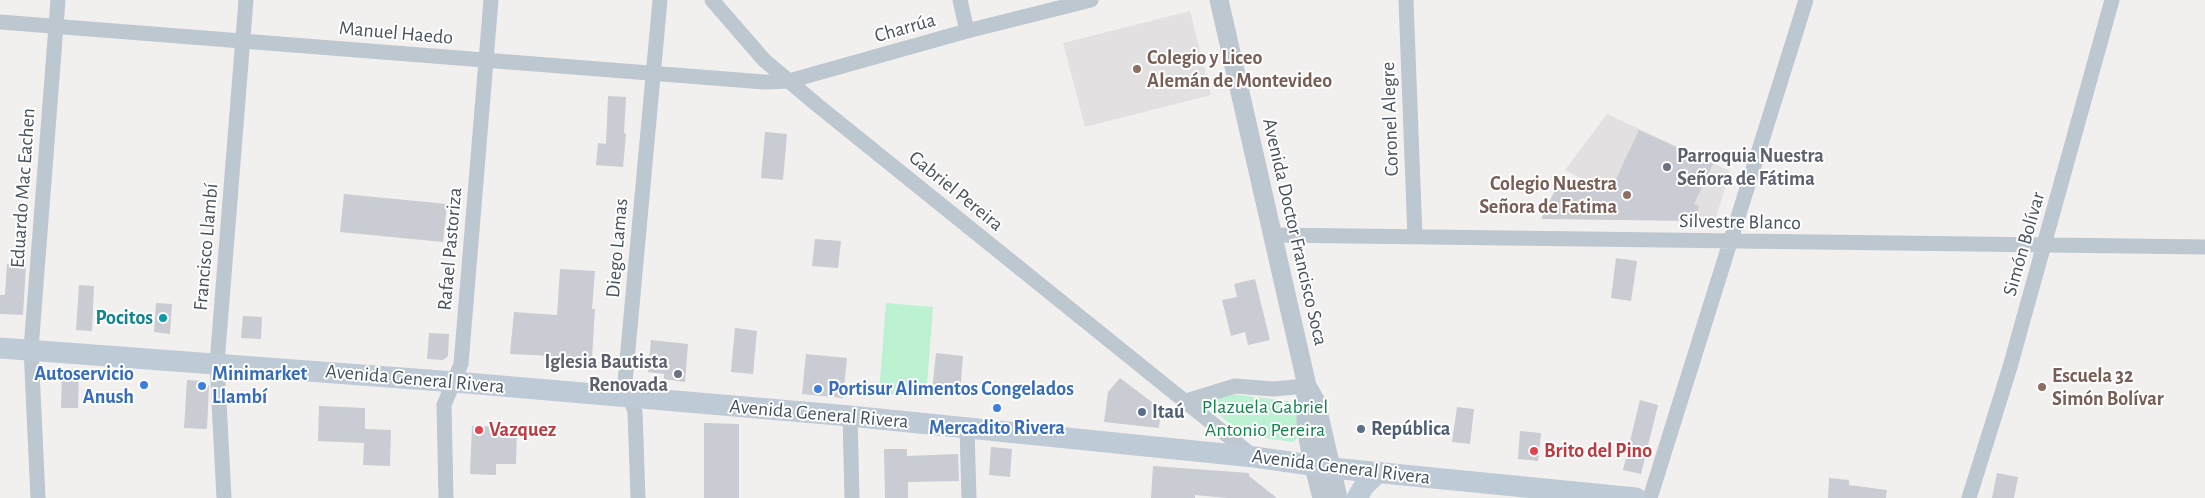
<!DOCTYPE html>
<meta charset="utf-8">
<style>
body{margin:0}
canvas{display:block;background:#f2efef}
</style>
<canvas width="2205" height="498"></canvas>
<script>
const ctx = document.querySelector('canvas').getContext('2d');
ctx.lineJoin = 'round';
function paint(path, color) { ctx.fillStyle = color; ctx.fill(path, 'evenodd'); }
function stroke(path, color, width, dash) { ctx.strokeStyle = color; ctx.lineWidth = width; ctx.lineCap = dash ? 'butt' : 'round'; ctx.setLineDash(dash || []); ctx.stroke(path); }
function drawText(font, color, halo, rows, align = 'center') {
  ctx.font = font + ' "Alegreya Sans",sans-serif'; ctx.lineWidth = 4; ctx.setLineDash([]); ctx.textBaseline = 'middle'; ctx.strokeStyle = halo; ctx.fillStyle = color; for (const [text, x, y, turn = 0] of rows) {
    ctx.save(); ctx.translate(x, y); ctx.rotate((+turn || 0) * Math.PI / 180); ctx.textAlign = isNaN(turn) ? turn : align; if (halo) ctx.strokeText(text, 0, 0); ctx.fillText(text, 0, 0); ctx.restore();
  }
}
paint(new Path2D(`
 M1190,11l21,84 -126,32 -22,-84z
 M1607,114l123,57 -15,50 -139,-2 6,-40 -17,-9z`), '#e3e0e1');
paint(new Path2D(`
 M886,303l47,4 -7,90 -47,-4z
 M1230,394l58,7 6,7 6,27 -7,7 -50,-7 -33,-28 10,-10z`), '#bcf2d1');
paint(new Path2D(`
 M608,96l18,1 -2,36 2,1 -3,33 -27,-2 2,-22 8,1z
 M1639,130l74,34 -19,40 5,2 -4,15 -154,-2 17,-35h24v-5h34z
 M765,132l22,2 -4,46 -22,-2z
 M344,194l103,10 -4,38 -103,-10z
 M815,239l26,2 -3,27 -26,-2z
 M1616,258l21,3 -6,40 -20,-3z
 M7,264l19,2 -3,49 -23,-1v-19h5z
 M560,269l35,2 -3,38h3l-3,49 -82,-4 4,-42 43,3z
 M1255,279l15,61 -22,5 -3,-13 -14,4 -9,-36 15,-3 -3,-13z
 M79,285l15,1 -2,45 -16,-1z
 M156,303l16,1 -2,30 -16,-2z
 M243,316l19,1 -1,22 -20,-1z
 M735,328l22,3 -4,43 -22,-2z
 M429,333l20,1 -1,22 -5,4 -16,-1z
 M651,340l37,4 -3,38 -21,-3v-5l-16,-2z
 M936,353l27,3 -3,37 -28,-2z
 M806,354l41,4 -4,40 -41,-4z
 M62,369l17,1 -1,38h-17z
 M1120,378l41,31 -2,19 -55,-6 4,-30z
 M187,380l18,1 4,5 -2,43 -23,-1z
 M1640,400l18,5 -17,69 -18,-4z
 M319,406l46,2v21l26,1 -1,36 -27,-1 1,-22 -46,-2z
 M1457,407l17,2 -4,35 -18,-2z
 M704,423l35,1v74h-35z
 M472,426l45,1 -1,37h-20v11l-26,-1z
 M1520,431l21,2 -3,28 -20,-2z
 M991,447l21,2 -2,28 -21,-2z
 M884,449h23v7l51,-2 1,27 -51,1v16h-23z
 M1153,466l96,7v3l28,22h-50l-32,-3v3h-44z
 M1997,473l21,4 -4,21h-22z
 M1829,478l20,2v5l38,5 -1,8h-58z`), '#c9ccd2');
stroke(new Path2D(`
 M712,0l52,60 52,44 438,353
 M960,0l7,31
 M1406,0l9,237
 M0,22l764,60 25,-1 178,-50 124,-31
 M1274,235l931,12
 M1186,401l49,-15 38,3 34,-3
 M850,416l2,82
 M967,428l2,70
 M38,498l-7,-149 27,-349
 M224,498l-7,-135 29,-363
 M446,498l-2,-93 17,-41 30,-364
 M638,498l-3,-86 -10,-30 35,-382
 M1650,498l156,-498
 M1969,498l41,-131 102,-367`), '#bcc7cf', 15);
stroke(new Path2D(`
 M1219,0l88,386 9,16 22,96
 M1307,386c-6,37 6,76 15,112`), '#bcc7cf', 19);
stroke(new Path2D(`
 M0,348l455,34 395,34 404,41 78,11 304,30
 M1357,498l7,-12 14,-14`), '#bfcad7', 21);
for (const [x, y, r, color] of [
 [1137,69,5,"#8d6e63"],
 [1667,167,5,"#6b7280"],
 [1627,195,5,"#8d6e63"],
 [163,318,5,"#0f9aa8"],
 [678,374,5,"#6b7280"],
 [144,385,5,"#3f7fe0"],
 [202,386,5,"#3f7fe0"],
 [2042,387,5,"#8d6e63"],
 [818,389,5,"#3f7fe0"],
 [997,408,5,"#3f7fe0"],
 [1142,412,5,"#5c6f8a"],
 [1361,429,5,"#5c6f8a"],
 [479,430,5,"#e0444e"],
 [1534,451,5,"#e0444e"]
]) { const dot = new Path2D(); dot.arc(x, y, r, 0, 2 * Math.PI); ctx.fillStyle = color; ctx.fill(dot); stroke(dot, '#fff', 2); }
drawText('20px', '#46535e', '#fff', [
 ["Charrúa",905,28,-16],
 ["Manuel Haedo",396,33,5],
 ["Coronel Alegre",1390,119,-92],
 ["Eduardo Mac Eachen",23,188,-86],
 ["Gabriel Pereira",956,191,39],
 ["Silvestre Blanco",1740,222,1],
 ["Avenida Doctor Francisco Soca",1295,232,77],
 ["Simón Bolívar",2024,244,-74],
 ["Francisco Llambí",206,247,-85],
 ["Diego Lamas",617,248,-85],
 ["Rafael Pastoriza",450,249,-85],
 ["Avenida General Rivera",415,379,5],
 ["Avenida General Rivera",819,414,5],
 ["Avenida General Rivera",1341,467,7]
]);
drawText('bold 20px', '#785e54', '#fff', [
 ["Colegio y Liceo",1147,58],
 ["Alemán de Montevideo",1147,81],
 ["Colegio Nuestra",1617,184,"right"],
 ["Señora de Fatima",1617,207,"right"],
 ["Escuela 32",2052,376],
 ["Simón Bolívar",2052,399]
], 'left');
drawText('bold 20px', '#5b616d', '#fff', [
 ["Parroquia Nuestra",1677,156],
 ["Señora de Fátima",1677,179],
 ["Iglesia Bautista",668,362,"right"],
 ["Renovada",668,385,"right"]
], 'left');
drawText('bold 20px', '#0d838f', '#fff', [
 ["Pocitos",153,318]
], 'right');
drawText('bold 20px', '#366cbe', '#fff', [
 ["Autoservicio",134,374,"right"],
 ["Anush",134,397,"right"],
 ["Minimarket",212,374],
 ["Llambí",212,397],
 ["Portisur Alimentos Congelados",828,389],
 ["Mercadito Rivera",997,428,"center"]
], 'left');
drawText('20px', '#12844c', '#fff', [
 ["Plazuela Gabriel",1265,407],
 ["Antonio Pereira",1265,430]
]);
drawText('bold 20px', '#4e5e75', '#fff', [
 ["Itaú",1152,412],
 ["República",1371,429]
], 'left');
drawText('bold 20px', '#be3a42', '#fff', [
 ["Vazquez",489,430],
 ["Brito del Pino",1544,451]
], 'left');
</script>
